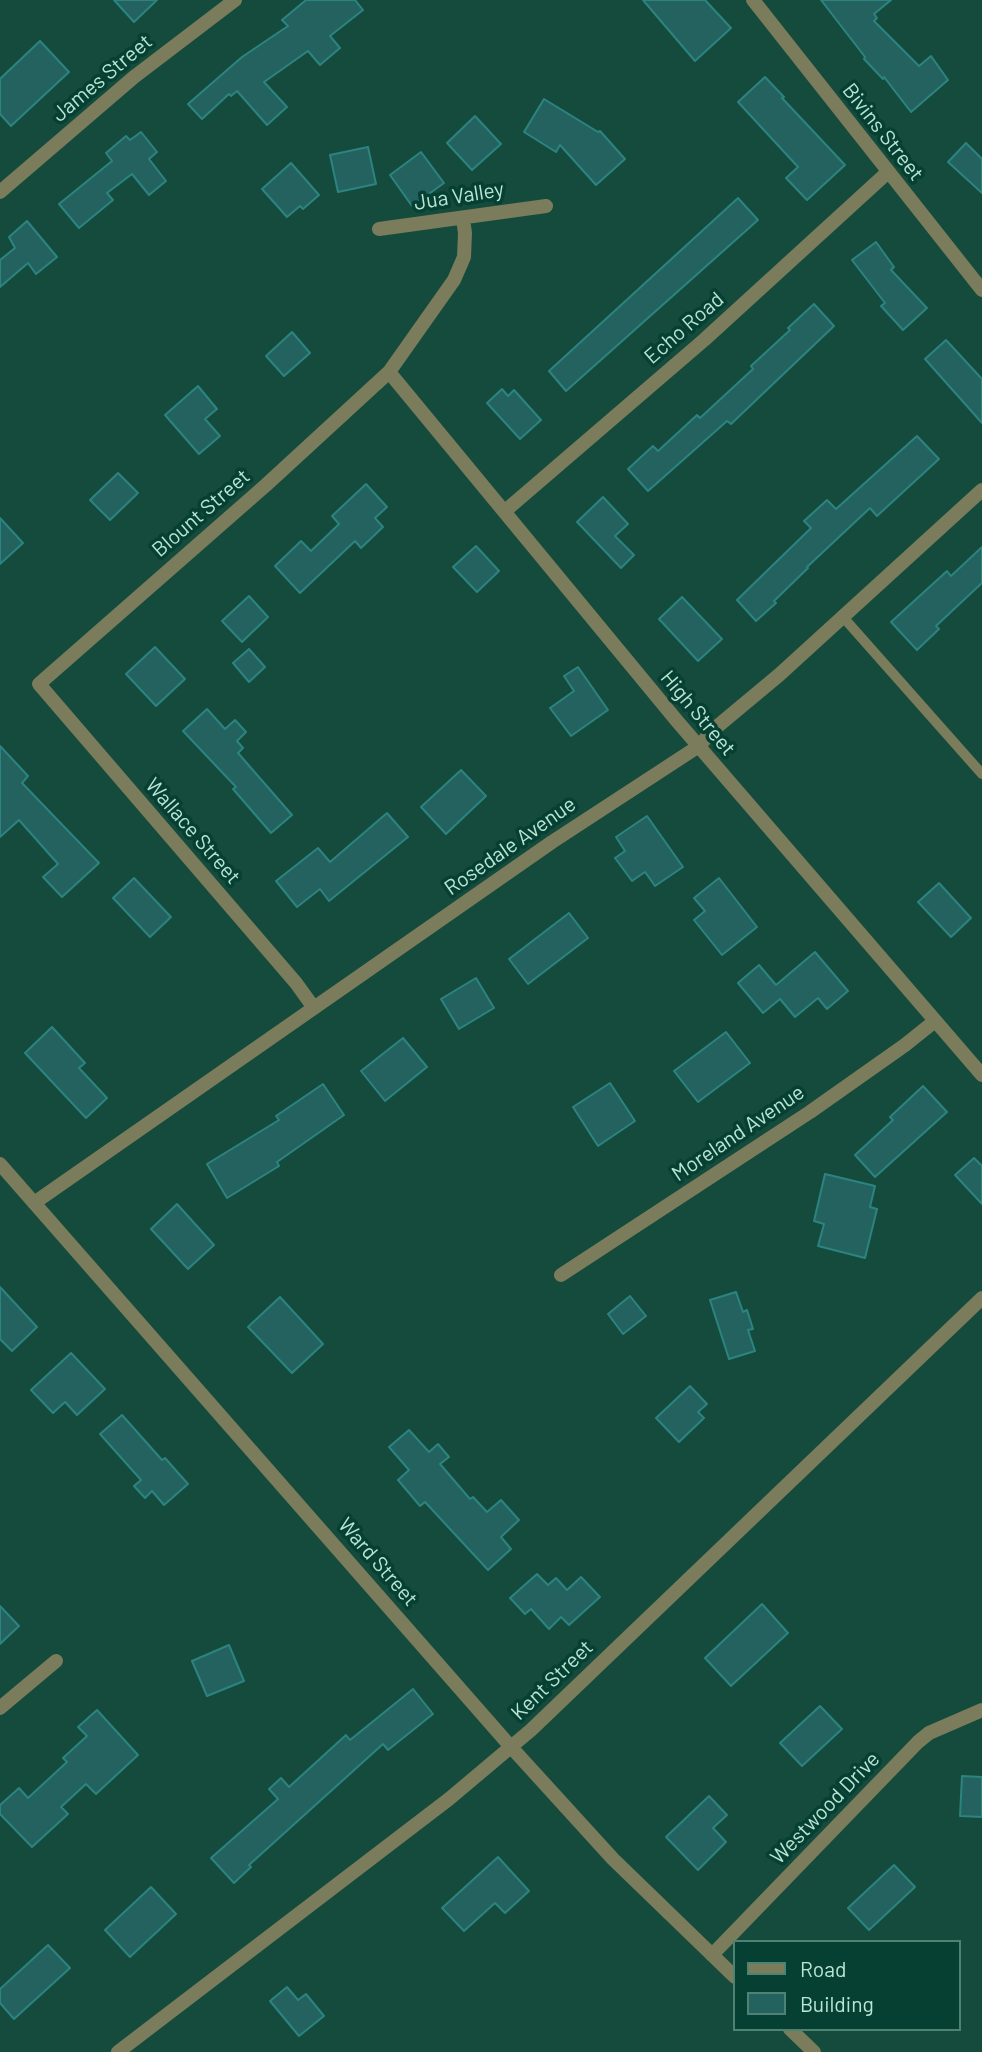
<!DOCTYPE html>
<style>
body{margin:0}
#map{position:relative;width:982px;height:2052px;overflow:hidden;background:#154b3c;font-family:Barlow,sans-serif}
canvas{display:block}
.legend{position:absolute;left:733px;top:1940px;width:228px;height:91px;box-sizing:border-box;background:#064032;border:2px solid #4e8273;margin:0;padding:9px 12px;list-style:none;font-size:21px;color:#b9e5d5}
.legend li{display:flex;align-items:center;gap:14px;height:35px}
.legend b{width:35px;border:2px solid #4e8273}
</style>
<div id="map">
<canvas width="982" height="2052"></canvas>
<ul class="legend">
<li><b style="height:9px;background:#7a7c5b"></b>Road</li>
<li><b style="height:19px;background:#24625f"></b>Building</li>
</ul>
</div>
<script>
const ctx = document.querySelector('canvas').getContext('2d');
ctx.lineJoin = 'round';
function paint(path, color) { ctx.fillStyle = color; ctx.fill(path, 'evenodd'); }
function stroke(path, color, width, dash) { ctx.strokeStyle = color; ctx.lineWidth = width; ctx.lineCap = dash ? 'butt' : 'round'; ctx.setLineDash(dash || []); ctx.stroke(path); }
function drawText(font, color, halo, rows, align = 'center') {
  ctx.font = font + ' Barlow,sans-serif'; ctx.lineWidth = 7; ctx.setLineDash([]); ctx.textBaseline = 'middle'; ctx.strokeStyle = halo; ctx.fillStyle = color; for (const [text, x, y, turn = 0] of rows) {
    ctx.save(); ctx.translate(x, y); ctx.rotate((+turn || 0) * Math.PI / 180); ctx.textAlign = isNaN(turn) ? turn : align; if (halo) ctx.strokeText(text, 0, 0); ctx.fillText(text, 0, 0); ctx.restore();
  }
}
const building = new Path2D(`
 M114,0h43l-23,22z
 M306,0h49l8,10 -33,26 10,12 -20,17 -12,-14 -44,31 23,25 -20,18 -30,-34 -6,5 -2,-2 -27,25 -14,-15 54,-47 46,-31 -6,-6z
 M643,0h62l26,28 -36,33z
 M821,0h70l-17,14 3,4 -3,3 45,45 12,-10 17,24 -37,32 -27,-35 -1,2 -19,-20 1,-2z
 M40,41l29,31 -58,54 -11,-12v-35z
 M765,77l19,20 -2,1 63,67 -38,35 -21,-22 12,-11 -60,-65z
 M544,99l54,33 2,-1 25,28 -29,26 -36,-40 -4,7 -32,-20z
 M475,116l26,28 -29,26 -25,-27z
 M141,132l16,20 -8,7 17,22 -17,14 -17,-21 -25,19 6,7 -34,28 -20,-24 53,-43 -6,-8 20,-17 4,4z
 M966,143l16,16v34l-34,-31z
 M368,147l8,37 -38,8 -8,-37z
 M421,152l23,31 -32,23 -22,-31z
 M291,163l28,32 -16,14 -3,-3 -13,11 -25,-28z
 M738,198l20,22 -192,171 -17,-20z
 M27,221l30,36 -21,17 -8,-11 -28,24v-27l15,-12 -6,-11z
 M876,242l18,25 -3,3 36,38 -24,22 -22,-24 4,-3 -33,-43z
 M814,304l20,22 -103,98 -4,-3 -79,70 -20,-22 25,-23 5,5 39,-36 3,3 53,-49 -2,-3 39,-36 -2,-2z
 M292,332l18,21 -26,23 -18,-20z
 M946,340l36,39v44l-57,-64z
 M198,386l19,23 -12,10 15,17 -21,18 -34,-39z
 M502,389l6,7 6,-6 27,30 -21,19 -33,-36z
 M917,436l22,23 -62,57 -7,-8 -63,59 1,1 -34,33 2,2 -20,18 -19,-21 74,-72 -7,-7 23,-21 9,9z
 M118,473l20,20 -28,27 -20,-20z
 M366,484l21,23 -12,11 8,9 -22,21 -6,-7 -55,52 -25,-27 26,-25 10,10 28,-27 -7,-8z
 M603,497l25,27 -13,12 19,19 -13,13 -44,-46z
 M0,518l23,25 -23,21z
 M476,546l23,25 -22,21 -24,-25z
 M982,547v36l-46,43 3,3 -22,21 -26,-28 56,-51 4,5z
 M249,596l19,21 -26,25 -20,-21z
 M682,597l40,42 -24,22 -39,-42z
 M155,647l30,32 -29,27 -30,-32z
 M249,649l16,18 -16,15 -16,-19z
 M578,667l30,43 -37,26 -21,-28 24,-17 -10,-15z
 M207,709l18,20 10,-9 11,12 -9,9 6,7 -5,5 54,62 -21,18 -38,-44 3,-2 -53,-56z
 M0,746l28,30 -6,7 77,80 -37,34 -19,-20 15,-13 -39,-44 -19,17z
 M461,770l25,26 -40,38 -25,-27z
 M387,813l21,24 -79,64 -9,-12 -23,18 -21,-26 42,-33 12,14z
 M647,816l36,51 -28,19 -10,-14 -13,9 -17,-23 10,-7 -9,-14z
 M134,878l37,39 -21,20 -37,-39z
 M719,878l38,49 -35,28 -28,-35 11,-9 -11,-13z
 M939,883l32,35 -20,19 -33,-35z
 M569,913l19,25 -60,46 -19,-25z
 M815,952l33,39 -21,18 -9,-11 -23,19 -15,-18 -17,14 -25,-30 21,-18 17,20z
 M476,978l18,30 -35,21 -18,-30z
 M52,1027l33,36 -6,5 28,30 -21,20 -61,-65z
 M726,1032l24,31 -52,39 -24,-31z
 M403,1038l24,29 -42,34 -24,-30z
 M610,1083l25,38 -37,25 -25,-39z
 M323,1084l21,31 -67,47 2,4 -52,32 -20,-34 72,-44 -3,-4z
 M923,1086l24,26 -72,65 -20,-22 38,-35 -3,-3z
 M974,1158l8,8v38l-27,-29z
 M825,1174l50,12 -5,21 7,2 -12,49 -47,-12 6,-22 -10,-3z
 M177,1204l37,41 -26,24 -37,-40z
 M0,1287l37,40 -25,24 -12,-12z
 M736,1292l7,20 4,-2 6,19 -5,1 7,21 -26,8 -19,-59z
 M630,1296l16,20 -23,18 -15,-20z
 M280,1297l43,47 -31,29 -44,-46z
 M71,1353l34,36 -28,26 -12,-13 -12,11 -22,-23z
 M690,1386l17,18 -9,8 6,6 -25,24 -23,-24z
 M122,1415l40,45 3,-2 23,26 -24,21 -12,-14 -7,7 -11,-12 7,-6 -41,-46z
 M409,1430l20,22 9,-8 11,13 -9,7 30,35 3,-2 14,15 14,-12 18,20 -18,17 10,12 -23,21 -63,-68 -5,4 -22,-26 11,-10 -20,-23z
 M537,1574l11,11 8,-7 11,12 14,-13 19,20 -31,28 -8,-8 -12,12 -18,-20 -6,5 -15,-16z
 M762,1604l26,29 -57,53 -26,-28z
 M0,1606l19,20 -19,18z
 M229,1645l15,36 -37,15 -15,-35z
 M413,1689l20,25 -45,36 -5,-6 -134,121 2,2 -17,16 -23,-25 67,-59 -9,-10 12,-11 8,9 57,-52 4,5z
 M820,1706l22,23 -40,37 -22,-23z
 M97,1710l41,45 -42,39 -10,-10 -25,23 7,7 -36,33 -32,-33v-9l19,-17 9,10 39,-36 -4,-4 24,-22 -9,-9z
 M962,1776l20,1v40l-22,-1z
 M709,1796l18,19 -14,13 13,14 -28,28 -32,-33z
 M498,1857l31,34 -24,22 -10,-10 -31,28 -22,-23z
 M894,1865l21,22 -46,43 -21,-22z
 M151,1887l25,27 -46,43 -25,-27z
 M48,1945l22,23 -56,51 -14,-16v-14z
 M287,1987l11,13 8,-6 18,22 -25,20 -29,-35z`);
paint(building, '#24625f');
stroke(building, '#2c8480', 2);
stroke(new Path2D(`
 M843,617l139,157`), '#7a7c5b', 10);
stroke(new Path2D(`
 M753,0l229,290
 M0,192l134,-115 101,-77
 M379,229l167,-23
 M389,372l288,349 305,354
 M505,511l199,-171 184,-168
 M314,1008l-18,-25 -257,-299 227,-199 123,-113 65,-92 10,-23 1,-24 -2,-14
 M0,1164l511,583 102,112 122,118
 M34,1203l518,-361 147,-96 14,-16 66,-55 203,-185
 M561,1275l249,-163 95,-67 30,-24
 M0,1708l56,-47
 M712,1955l206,-213 11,-9 53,-23
 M790,2029l24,23`), '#7a7c5b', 14);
stroke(new Path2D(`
 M118,2052l331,-253 82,-69 451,-432`), '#7a7c5b', 14);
drawText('21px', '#b9e5d5', '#064032', [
 ["James Street",102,78,-40],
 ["Bivins Street",883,132,52],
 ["Jua Valley",459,196,-9],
 ["Echo Road",684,328,-41],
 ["Blount Street",201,513,-41],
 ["High Street",698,713,50],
 ["Wallace Street",193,831,49],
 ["Rosedale Avenue",510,846,-35],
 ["Moreland Avenue",738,1133,-34],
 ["Ward Street",378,1562,49],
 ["Kent Street",552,1680,-44],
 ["Westwood Drive",825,1808,-46]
]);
</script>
